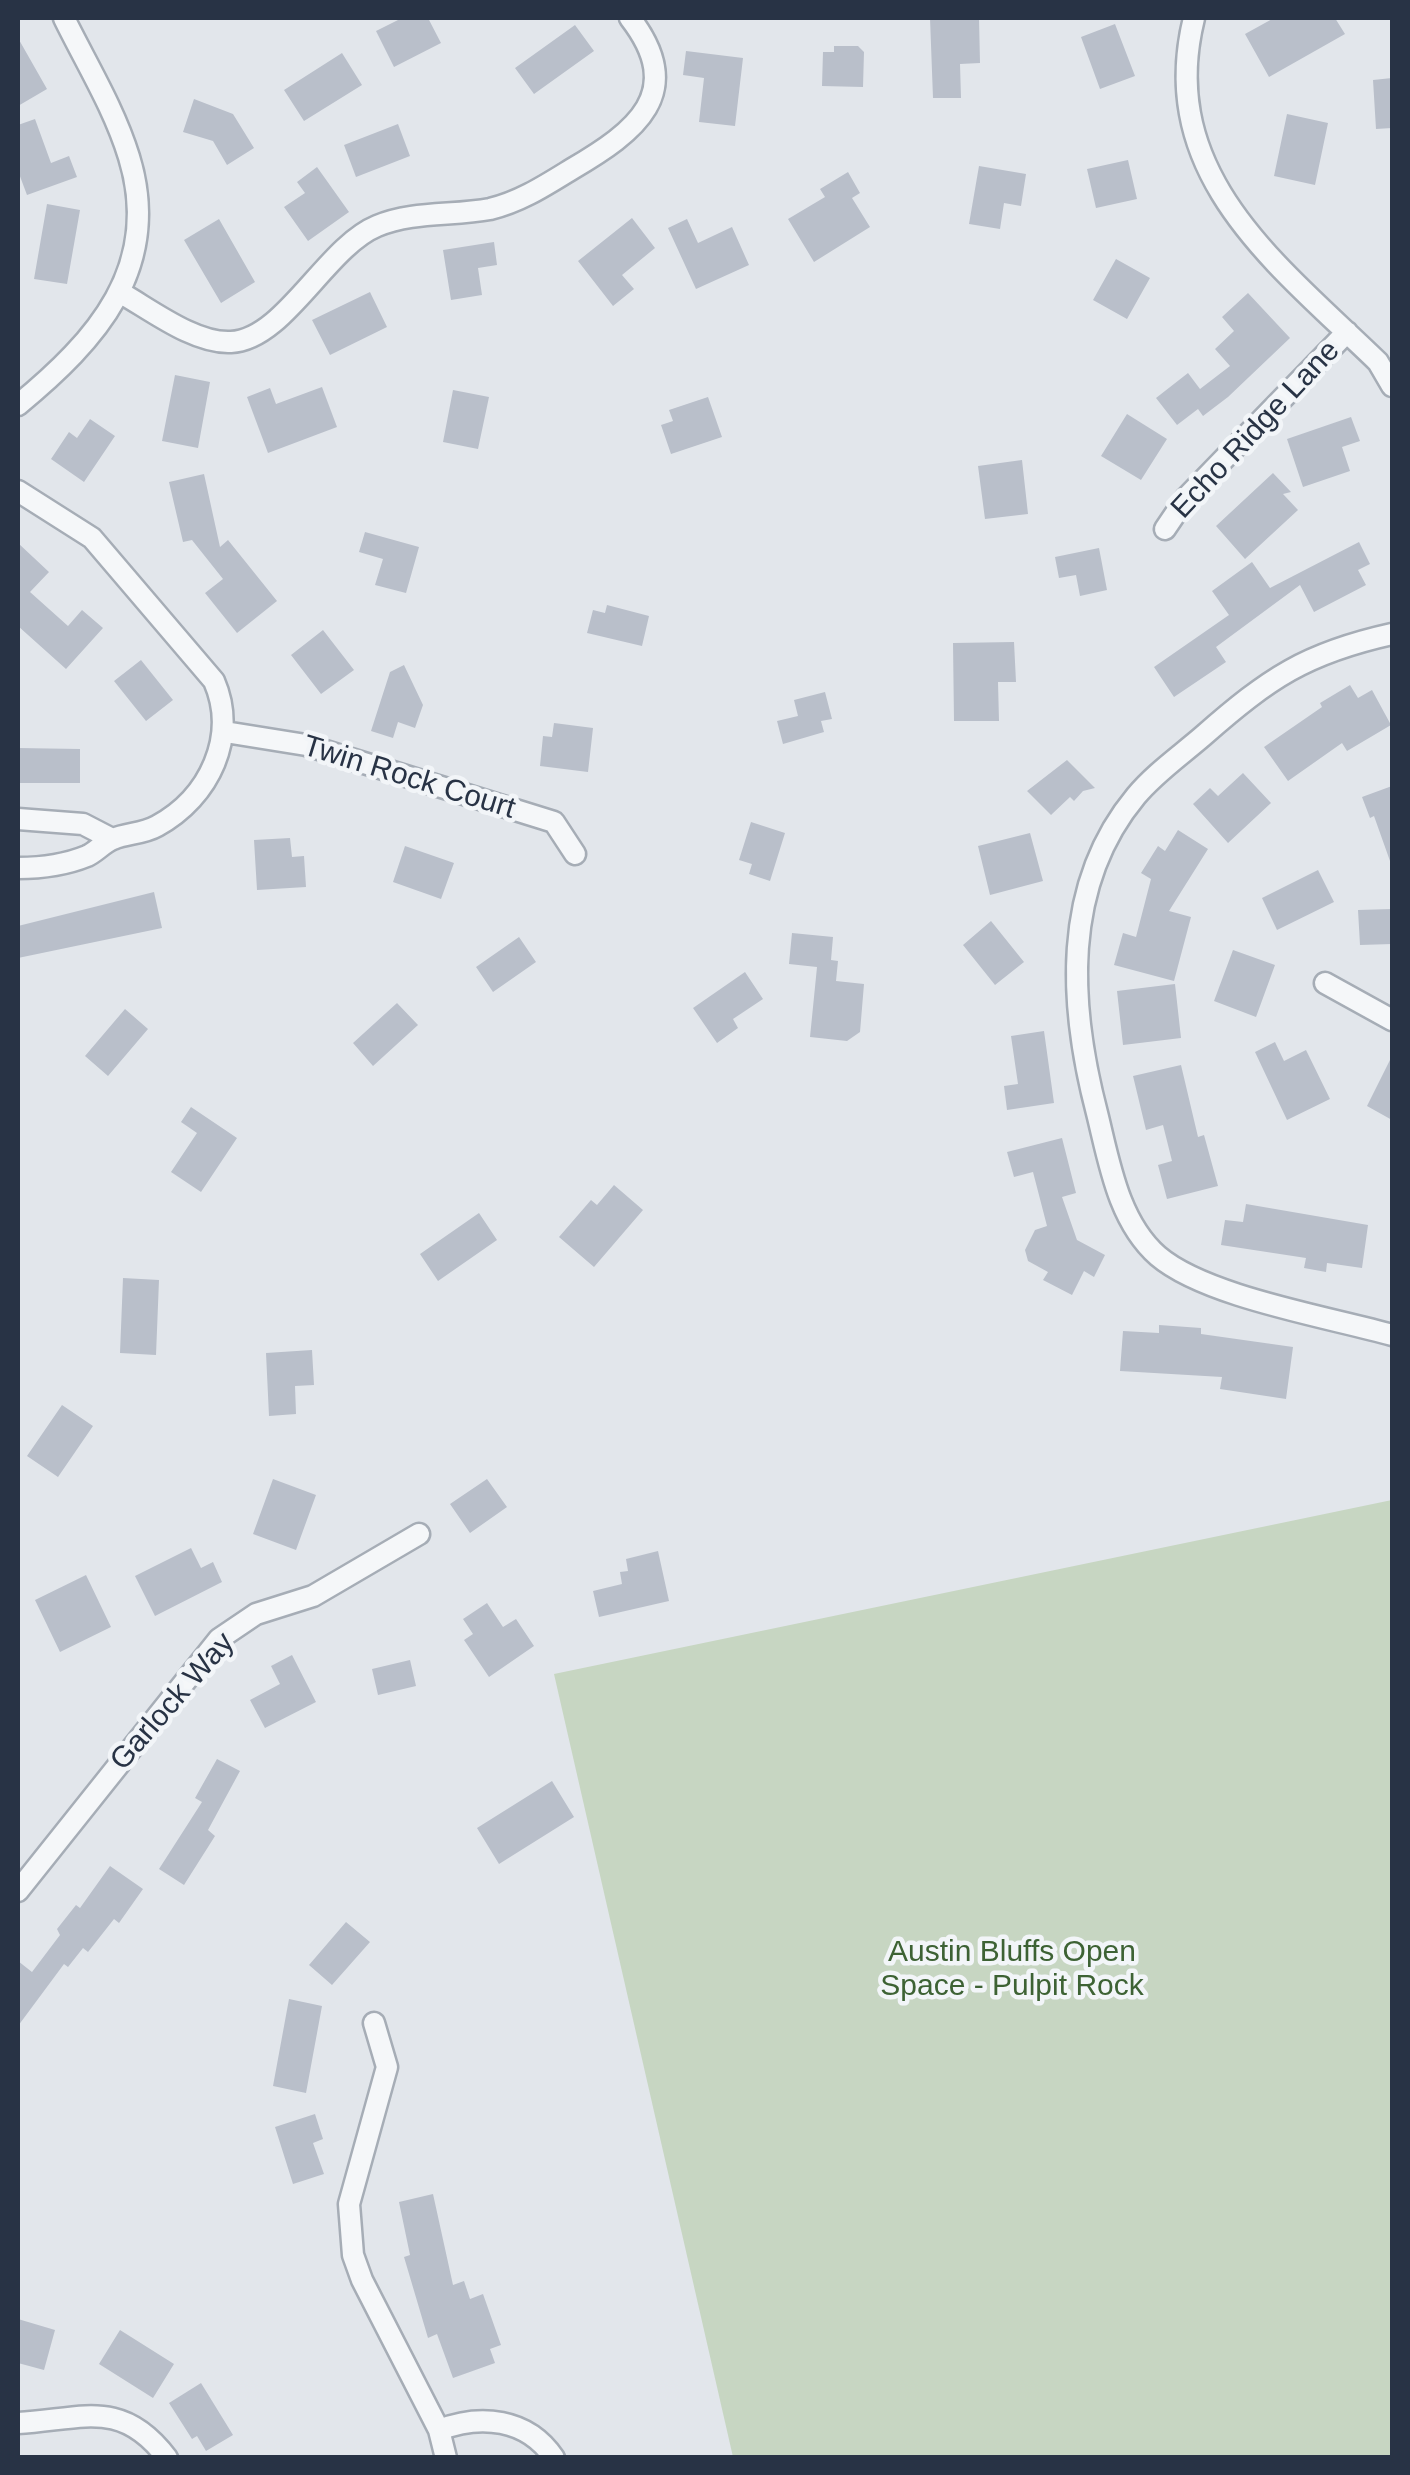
<!DOCTYPE html>
<style>
body{margin:0}
#map{position:relative;width:1410px;height:2475px;overflow:hidden;background:#e2e6eb;font-family:Helvetica,sans-serif}
canvas{display:block}
.frame{position:absolute;inset:0;border:20px solid #283345;pointer-events:none}
</style>
<div id="map">
<canvas width="1410" height="2475"></canvas>
<div class="frame"></div>
</div>
<script>
const ctx = document.querySelector('canvas').getContext('2d');
ctx.lineJoin = 'round';
function paint(path, color) { ctx.fillStyle = color; ctx.fill(path, 'evenodd'); }
function stroke(path, color, width, dash) { ctx.strokeStyle = color; ctx.lineWidth = width; ctx.lineCap = dash ? 'butt' : 'round'; ctx.setLineDash(dash || []); ctx.stroke(path); }
function drawText(font, color, halo, rows, align = 'center') {
  ctx.font = font + ' Helvetica,sans-serif'; ctx.lineWidth = 9; ctx.setLineDash([]); ctx.textBaseline = 'middle'; ctx.strokeStyle = halo; ctx.fillStyle = color; for (const [text, x, y, turn = 0] of rows) {
    ctx.save(); ctx.translate(x, y); ctx.rotate((+turn || 0) * Math.PI / 180); ctx.textAlign = isNaN(turn) ? turn : align; if (halo) ctx.strokeText(text, 0, 0); ctx.fillText(text, 0, 0); ctx.restore();
  }
}
paint(new Path2D(`
 M1392,1500v957h-659l-179,-783z`), '#c7d6c2');
paint(new Path2D(`
 M402,18h26l13,25 -47,24 -18,-36z
 M930,18h49l1,45 -20,1 1,34h-28z
 M1274,18h61l10,16 -76,43 -24,-43z
 M1115,24l20,52 -35,13 -19,-52z
 M575,25l19,26 -60,43 -19,-26z
 M18,38l29,51 -29,17z
 M834,46h24l6,6 -1,35 -41,-1 1,-34h11z
 M686,51l57,7 -8,68 -36,-4 5,-44 -21,-3z
 M342,53l20,32 -58,36 -20,-31z
 M1392,78v50l-16,1 -3,-49z
 M194,99l39,15 21,34 -27,17 -14,-24 -30,-9z
 M1287,114l41,9 -13,62 -41,-9z
 M35,119l16,44 18,-7 8,21 -50,18 -9,-24v-46z
 M398,124l12,32 -54,21 -12,-32z
 M1128,160l9,39 -41,9 -9,-39z
 M979,166l47,8 -5,32 -17,-3 -4,26 -31,-5z
 M317,167l32,45 -41,29 -24,-34 21,-14 -8,-11z
 M848,172l12,21 -8,5 18,29 -56,35 -26,-43 37,-22 -5,-8z
 M47,204l33,6 -13,74 -33,-5z
 M632,218l23,30 -33,27 12,14 -21,17 -35,-45z
 M219,219l36,63 -34,21 -37,-63z
 M687,219l11,24 34,-16 17,38 -53,24 -28,-61z
 M494,242l3,23 -19,3 4,27 -31,5 -8,-50z
 M1116,259l34,19 -23,41 -34,-19z
 M370,292l17,35 -57,28 -18,-35z
 M1248,293l42,45 -62,59 -25,19 -5,-7 -21,16 -21,-27 32,-25 12,16 30,-23 -15,-17 19,-18 -12,-14z
 M175,375l35,7 -12,66 -36,-7z
 M322,387l15,40 -69,26 -21,-56 23,-9 6,16z
 M453,390l36,7 -11,52 -35,-7z
 M708,397l14,40 -51,17 -10,-29 12,-4 -4,-11z
 M1127,414l40,25 -26,41 -40,-24z
 M1351,417l9,24 -18,6 8,24 -47,16 -16,-48z
 M90,419l25,17 -31,46 -33,-23 18,-27 8,6z
 M1022,460l6,54 -43,5 -7,-53z
 M1273,473l18,19 -8,2 15,16 -53,49 -29,-33z
 M204,474l16,73 8,-7 49,61 -40,32 -32,-40 18,-14 -31,-39 -9,2 -14,-60z
 M365,532l54,15 -13,46 -31,-8 8,-26 -24,-7z
 M1359,542l11,22 -12,6 8,15 -52,27 -14,-27 -84,62 10,15 -52,35 -20,-30 75,-52 -17,-24 40,-29 18,26z
 M18,543l31,29 -19,20 38,34 14,-16 21,18 -37,41 -48,-43z
 M1099,548l8,42 -27,6 -4,-21 -17,3 -4,-21z
 M607,605l42,11 -7,30 -55,-13 6,-23 12,3z
 M323,630l31,40 -33,24 -30,-39z
 M1014,642l2,40h-18l1,39h-45l-1,-78z
 M141,660l32,40 -27,21 -32,-40z
 M404,665l19,40 -8,23 -17,-6 -5,16 -22,-7 19,-59z
 M1350,685l8,13 14,-8 19,35 -44,26 -5,-8 -54,38 -24,-34 58,-40 -2,-4z
 M825,692l7,27 -11,2 3,11 -41,12 -6,-23 21,-5 -4,-16z
 M554,723l39,5 -5,44 -48,-6 3,-30 9,1z
 M18,748l62,1v34h-62z
 M1067,760l28,28 -12,3 -9,10 -4,-4 -19,18 -24,-24z
 M1243,773l28,30 -43,40 -35,-39 17,-16 8,8z
 M1392,786v74l-2,1 -16,-45 -4,2 -8,-21z
 M751,822l34,11 -15,48 -21,-7 3,-10 -13,-4z
 M1178,830l30,19 -39,62 22,6 -17,64 -60,-16 9,-32 13,4 15,-58 -10,-6 17,-27 7,5z
 M1030,833l13,48 -53,14 -12,-49z
 M290,838l2,19 12,-1 2,31 -49,3 -3,-50z
 M405,846l49,17 -13,36 -48,-17z
 M1318,870l16,32 -57,28 -15,-32z
 M154,892l8,36 -144,30v-32z
 M1392,909v35l-32,1 -2,-35z
 M991,921l33,41 -29,23 -32,-40z
 M792,933l41,4 -2,23 7,1 -2,20 28,3 -4,48 -13,9 -37,-4 7,-70 -28,-3z
 M519,937l17,25 -43,30 -17,-25z
 M1233,950l42,15 -19,52 -42,-16z
 M745,972l18,27 -30,20 5,9 -21,15 -24,-35z
 M1175,984l6,54 -58,7 -6,-54z
 M397,1003l21,22 -45,41 -20,-23z
 M125,1009l23,20 -40,47 -23,-20z
 M1044,1031l10,72 -47,7 -3,-24 14,-2 -7,-48z
 M1275,1042l9,19 22,-11 24,49 -43,21 -32,-68z
 M1392,1056v64l-25,-14z
 M1181,1065l17,72 6,-2 14,51 -51,13 -9,-34 14,-4 -9,-36 -17,5 -13,-54z
 M191,1107l46,31 -36,54 -30,-20 26,-39 -16,-11z
 M1062,1138l14,55 -14,4 15,43 28,15 -11,22 -10,-6 -12,24 -29,-15 5,-8 -20,-11 -3,-11 10,-20 12,-4 -14,-54 -19,5 -7,-25z
 M614,1185l29,25 -49,57 -35,-30 32,-37 6,5z
 M1246,1204l122,21 -6,43 -35,-5 -1,9 -22,-4 2,-10 -85,-13 4,-25 18,2z
 M479,1213l18,27 -59,41 -18,-27z
 M123,1278l36,2 -3,75 -36,-2z
 M1159,1325l42,3v6l92,13 -7,52 -66,-10 2,-12 -102,-6 3,-40 36,2z
 M312,1350l2,35 -19,1 1,28 -27,2 -3,-63z
 M62,1405l31,21 -35,51 -31,-21z
 M273,1479l43,16 -20,55 -43,-16z
 M487,1479l20,28 -37,26 -20,-29z
 M191,1548l10,20 12,-6 9,20 -67,34 -20,-40z
 M658,1551l11,50 -70,16 -6,-26 29,-7 -2,-12 8,-1 -2,-12z
 M86,1575l25,52 -51,25 -25,-52z
 M487,1603l16,24 13,-8 18,27 -45,31 -25,-37 9,-6 -10,-15z
 M292,1655l24,47 -51,26 -15,-28 30,-16 -9,-18z
 M410,1660l6,26 -38,9 -6,-26z
 M217,1759l23,12 -32,59 7,6 -31,49 -25,-16 43,-67 -7,-4z
 M552,1781l22,36 -75,47 -22,-36z
 M110,1866l33,23 -24,34 -5,-4 -26,33 -5,-4 -15,19 -4,-3 -46,62v-65l14,11 28,-37 -3,-6 19,-24 4,3z
 M346,1922l24,20 -38,43 -23,-20z
 M289,1999l33,7 -16,87 -33,-7z
 M315,2114l8,25 -10,4 11,31 -31,10 -18,-57z
 M433,2194l20,91 11,-4 6,18 13,-5 18,51 -11,4 5,14 -42,15 -16,-44 -9,4 -24,-81 6,-2 -11,-53z
 M18,2319l37,11 -11,40 -26,-7z
 M120,2330l54,34 -21,34 -54,-34z
 M201,2383l32,52 -27,16 -9,-15 -5,3 -23,-36z`), '#b9bfca');
const minor = new Path2D(`
 M1194,18c-39,157 84,247 184,344l14,24
 M121,293c30,17 74,51 110,49 53,-2 95,-95 146,-116 35,-15 76,-10 113,-17 30,-7 56,-24 82,-40 63,-37 116,-76 58,-151
 M18,405c78,-64 145,-138 111,-248 -15,-49 -43,-94 -65,-139
 M18,491l74,47 122,143c24,55 -4,116 -57,145 -14,8 -30,7 -44,13 -10,4 -17,13 -26,17 -22,9 -47,12 -69,12
 M1165,529l21,-31 161,-166
 M1392,634c-86,19 -123,44 -189,102 -22,19 -49,38 -67,60 -75,90 -67,210 -39,317 12,48 21,108 61,143 48,41 171,61 234,79
 M225,732l81,13 248,77 21,32
 M18,819l65,5 29,15
 M1325,983l67,37
 M18,1891l201,-252 37,-25 57,-18 106,-62
 M374,2023l13,44 -38,137 4,51 9,25 77,150 7,28
 M18,2423c62,-3 103,-26 149,35
 M439,2430c41,-16 88,-12 115,28`);
stroke(minor, '#a6adb6', 25);
stroke(minor, '#f5f7f9', 20);
drawText('30px', '#283345', '#f2f5f8', [
 ["Echo Ridge Lane",1256,430,-47],
 ["Twin Rock Court",409,778,17],
 ["Garlock Way",173,1702,-49]
]);
drawText('30px', '#3d6234', '#f2f5f8', [
 ["Austin Bluffs Open",1012,1953],
 ["Space - Pulpit Rock",1012,1987]
]);
</script>
